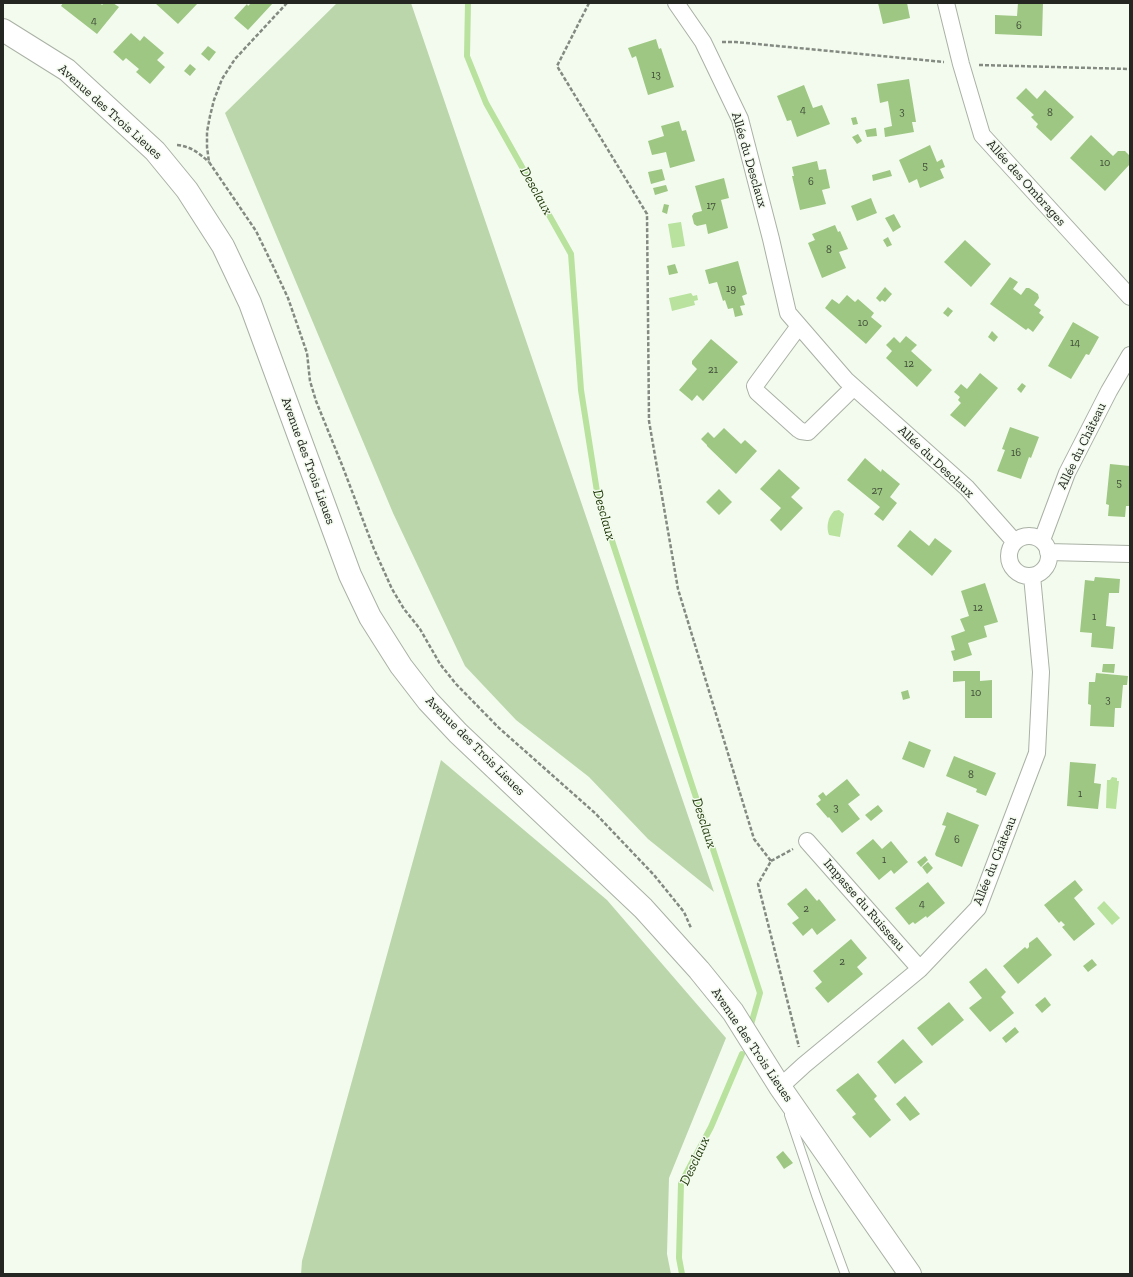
<!DOCTYPE html>
<meta charset="utf-8">
<style>
body{margin:0}
#map{position:relative;width:1133px;height:1277px;overflow:hidden;background:#f3fbee;font-family:"Zilla Slab",serif}
canvas{display:block}
.frame{position:absolute;inset:0;border:4px solid #232621;pointer-events:none}
</style>
<div id="map">
<canvas width="1133" height="1277"></canvas>
<div class="frame"></div>
</div>
<script>
const ctx = document.querySelector('canvas').getContext('2d');
ctx.lineJoin = 'round';
function paint(path, color) { ctx.fillStyle = color; ctx.fill(path, 'evenodd'); }
function stroke(path, color, width, dash) { ctx.strokeStyle = color; ctx.lineWidth = width; ctx.lineCap = dash ? 'butt' : 'round'; ctx.setLineDash(dash || []); ctx.stroke(path); }
function drawText(font, color, halo, rows, align = 'center') {
  ctx.font = font + ' "Zilla Slab",serif'; ctx.lineWidth = 3; ctx.setLineDash([]); ctx.textBaseline = 'middle'; ctx.strokeStyle = halo; ctx.fillStyle = color; for (const [text, x, y, turn = 0] of rows) {
    ctx.save(); ctx.translate(x, y); ctx.rotate((+turn || 0) * Math.PI / 180); ctx.textAlign = isNaN(turn) ? turn : align; if (halo) ctx.strokeText(text, 0, 0); ctx.fillText(text, 0, 0); ctx.restore();
  }
}
paint(new Path2D(`
 M337,3h74l303,889 -66,-53 -59,-62 -73,-57 -51,-54 -72,-153 -168,-400z
 M441,760l166,140 119,138 -57,140 -2,76 4,20h-370l1,-13z`), '#bcd6ac');
paint(new Path2D(`
 M681,222l4,24 -13,2 -4,-24z
 M691,293l2,3 4,-1 1,5 -4,1 1,4 -23,6 -3,-13z
 M839,510l5,4 -4,23 -11,-2c-3,-8 -1,-18 5,-24z
 M1112,777l5,1v3h2l-3,28 -10,-1 1,-28h3z
 M1104,901l16,17 -8,7 -15,-17z`), '#b8e29d');
stroke(new Path2D(`
 M468,3l-1,53 19,47 85,151 10,136 17,108 162,495 -10,35
 M682,1274l-3,-16 2,-75 30,-56 31,-73`), '#b8e29d', 6);
paint(new Path2D(`
 M63,3h37l2,2 2,-2h9l6,4 -22,27 -36,-28z
 M155,3h43l-20,21z
 M251,3h22l-25,27 -14,-12 13,-14 1,2z
 M878,3h29l3,15 -27,6z
 M1018,3h25l-1,33 -47,-2v-19l22,1z
 M131,33l9,8 4,-5 20,17 -7,7 8,7 -15,17 -14,-12 3,-3 -13,-11 -3,3 -10,-9z
 M656,39l3,10 2,-1 13,39 -26,8 -12,-39 -4,2 -4,-10z
 M208,46l8,6 -7,9 -8,-7z
 M190,64l6,5 -6,7 -6,-5z
 M909,79l7,43h-4l2,10 -29,5 -1,-9 8,-2 -4,-25 -8,2 -3,-19z
 M804,85l9,23 9,-3 8,19 -33,13 -6,-17 -4,1 -10,-25z
 M1026,88l11,11 8,-9 29,27 -23,24 -15,-14 2,-3 -7,-7 3,-2 -18,-17z
 M856,117l2,7 -5,1 -2,-7z
 M679,121l3,10 4,-1 9,31 -25,7 -4,-16 -14,3 -4,-14 16,-5 -3,-10z
 M876,128l1,8 -10,1 -2,-7z
 M858,134l4,7 -5,3 -5,-7z
 M1091,135l22,21 5,-5h7l5,5v8l-25,27 -35,-33z
 M930,145l7,17 5,-3 3,8 -5,2 4,9 -24,10 -3,-9 -8,4 -10,-23z
 M817,161l2,9 7,-1 4,19 -8,2 4,14 -26,6 -8,-34h2l-2,-9z
 M662,169l3,11 -14,4 -3,-12z
 M890,170l2,6 -19,5 -1,-6z
 M724,178l5,20 -8,2 7,28 -20,6 -2,-10 -9,2 -3,-2 -2,-8 2,-3 8,-2 -7,-25z
 M666,185l2,6 -13,4 -2,-7z
 M871,198l6,15 -20,8 -6,-15z
 M664,204l5,1 -2,9 -5,-2z
 M894,214l7,13 -8,5 -8,-14z
 M835,225l3,7 2,-1 8,18 -9,3 7,16 -24,10 -14,-35 7,-3 -3,-6z
 M888,237l4,8 -5,2 -4,-7z
 M965,240l26,24 -20,23 -27,-25z
 M738,261l9,33 -5,2 3,9 -5,1 3,9 -8,2 -2,-9 -5,1 -3,-9 -2,1 -6,-19 -8,2 -4,-14z
 M675,264l3,9 -9,2 -2,-9z
 M1010,277l8,5 -5,7 8,6 5,-7h3l9,6 1,4 -5,7 7,5 -2,3 5,4 -11,15 -5,-4 -2,2 -36,-26z
 M885,287l7,7 -7,8 -3,-2 -2,2 -4,-4z
 M847,295l8,7 3,-3 16,14 -3,4 11,9 -16,18 -41,-36 7,-9 7,5z
 M948,307l5,4 -5,6 -5,-4z
 M1073,322l26,15 -10,18 -3,-1 -15,25 -23,-13z
 M992,331l6,6 -4,5 -6,-5z
 M906,336l11,9 -6,6 21,19 -15,17 -31,-29 6,-7 -6,-6 8,-8 6,6z
 M711,339l27,23 -35,39 -6,-6 -5,6 -13,-11 18,-21 -5,-5v-3z
 M980,373l18,15 -33,39 -15,-12 11,-12 -3,-3 2,-3 -6,-5 7,-8 6,5z
 M1022,383l4,3 -5,7 -4,-4z
 M1010,427l29,10 -8,21 -2,-1 -8,22 -24,-8 8,-21 -3,-1z
 M724,428l17,16 4,-4 12,11 -21,23 -29,-28v-1l-6,-6 7,-7 6,6z
 M865,458l16,14 1,-3 18,15 -10,13 7,6 -14,18 -9,-7 6,-7 -33,-27z
 M1110,464l20,2v34l-1,6h-3l-1,11 -17,-1 1,-11 -3,-1z
 M779,469l21,19 -9,9 12,11 -22,23 -11,-11 11,-12 -21,-19z
 M719,489l13,13 -13,13 -13,-13z
 M910,530l19,16 6,-8 17,13 -20,25 -35,-30z
 M1095,577l25,2 -1,14h-10l-3,33 9,1 -2,22 -22,-2 1,-14 -12,-1 5,-52 9,1z
 M985,583l13,39 -14,4 3,11 -19,6 4,12 -18,6 -3,-10 4,-1 -4,-14 14,-5 -5,-12 9,-3 -8,-25z
 M1103,664h12l-1,9 -12,-1z
 M953,671h27v10l12,-1v38h-27v-37l-12,1z
 M1096,673l32,3 -1,9h-4l-2,23h-6l-1,19 -24,-1 1,-21 -3,-1 1,-22h6z
 M908,690l2,8 -7,2 -2,-8z
 M909,741l22,9 -7,18 -22,-9z
 M954,756l42,17 -10,23 -10,-4 1,-3 -31,-13z
 M1070,762l26,2 -2,19 7,1 -3,25 -31,-3z
 M847,779l13,16 -12,9 12,15 -18,14 -13,-16 -1,1 -12,-14 5,-4 -3,-4 5,-4 3,4z
 M878,805l5,6 -12,10 -6,-6z
 M947,812l32,13 -17,42 -26,-11 -1,-2 11,-28 -4,-1z
 M873,839l9,10 9,-8 17,21 -14,12 -3,-4 -12,10 -23,-27z
 M925,856l3,4 -7,7 -4,-5z
 M928,862l5,6 -6,6 -5,-7z
 M1075,880l8,10 -9,8 21,26 -21,17 -12,-14 3,-2 -4,-4 -2,2 -15,-18z
 M928,882l17,21 -18,15 -1,-2 -11,8 -2,-2 -4,3 -14,-17z
 M806,888l11,13 2,-2 17,21 -19,15 -5,-7 -9,8 -11,-13 7,-5 -12,-14z
 M1037,937l15,18 -34,29 -15,-18 22,-19 2,2 2,-2v-4z
 M851,939l16,19 -10,9 6,7 -35,29 -13,-15 7,-6 -9,-11z
 M1092,959l5,6 -9,7 -5,-6z
 M986,968l20,24 -5,5 13,16 -24,19 -21,-24 13,-10 -13,-16z
 M1045,997l6,8 -9,8 -7,-8z
 M949,1002l15,18 -32,26 -15,-18z
 M1015,1027l4,5 -13,11 -4,-5z
 M903,1039l20,23 -28,22 -18,-22z
 M858,1073l19,23 -3,3 17,21 -21,18 -18,-21 4,-3 -20,-24z
 M905,1096l15,18 -10,7 -14,-17z
 M783,1151l10,12 -9,6 -8,-12z`), '#9ec783');
const service = new Path2D(`
 M789,1115l27,80 29,79`);
const minor = new Path2D(`
 M676,3l27,39 37,77 31,120 17,74 58,67 121,108 47,53
 M946,3l15,61 21,71 148,162
 M799,326l-42,57 -2,3 2,6 41,37 3,2 7,1 46,-45
 M1009 556a20 20 0 1 1 40 0a20 20 0 1 1-40 0Z
 M1042,540l25,-67 42,-82 21,-36
 M1048,552l82,2
 M807,841l113,128
 M780,1087l24,-22 116,-96 58,-61 59,-155 4,-81 -9,-96`);
const secondary = new Path2D(`
 M3,30l64,40 88,81 32,39 36,56 27,57 100,272 20,42 31,49 27,35 30,32 185,175 56,62 34,42 47,75 130,187`);
stroke(service, '#a9b1a5', 10);
stroke(minor, '#a9b1a5', 18);
stroke(secondary, '#a9b1a5', 24);
stroke(new Path2D(`
 M287,3l-52,56 -13,20 -8,21 -4,16 -3,16v15l2,15 47,69 17,35 15,32 19,55 3,28 6,20 26,64 32,84 18,40 12,20 16,20 20,35 16,20 43,44 96,85 59,62 30,37 7,16
 M589,3l-32,63 90,148 2,207 29,168 76,250 17,22 -13,23 41,163
 M722,42h14l208,20
 M979,65l151,4
 M177,145c13,1 22,8 32,17
 M771,861l22,-12`), '#848a81', 2.5, [4, 2]);
stroke(service, '#fff', 8);
stroke(minor, '#fff', 16);
stroke(secondary, '#fff', 22);
drawText('11px', '#424e3a', null, [
 ["4",94,21],
 ["6",1019,26],
 ["13",656,75],
 ["4",803,110],
 ["3",902,112],
 ["8",1050,113],
 ["10",1105,163],
 ["5",925,166],
 ["6",811,182],
 ["17",711,206],
 ["8",829,250],
 ["19",731,289],
 ["10",863,323],
 ["14",1075,343],
 ["12",909,364],
 ["21",713,370],
 ["16",1016,453],
 ["5",1119,483],
 ["27",877,491],
 ["12",978,608],
 ["1",1094,617],
 ["10",976,693],
 ["3",1108,700],
 ["8",971,775],
 ["1",1080,794],
 ["3",836,808],
 ["6",957,840],
 ["1",884,860],
 ["4",922,904],
 ["2",806,909],
 ["2",842,962]
]);
drawText('13px', '#232621', '#f3fbee', [
 ["Avenue des Trois Lieues",110,112,42],
 ["Allée du Desclaux",749,160,74],
 ["Allée des Ombrages",1026,183,48],
 ["Allée du Château",1082,446,-64],
 ["Avenue des Trois Lieues",308,461,70],
 ["Allée du Desclaux",936,462,43],
 ["Avenue des Trois Lieues",475,746,45],
 ["Allée du Château",995,861,-68],
 ["Impasse du Ruisseau",864,905,49],
 ["Avenue des Trois Lieues",752,1045,56]
]);
drawText('italic 14px', '#1c3605', '#f3fbee', [
 ["Desclaux",536,191,61],
 ["Desclaux",604,515,74],
 ["Desclaux",704,823,72],
 ["Desclaux",695,1161,-65]
]);
</script>
